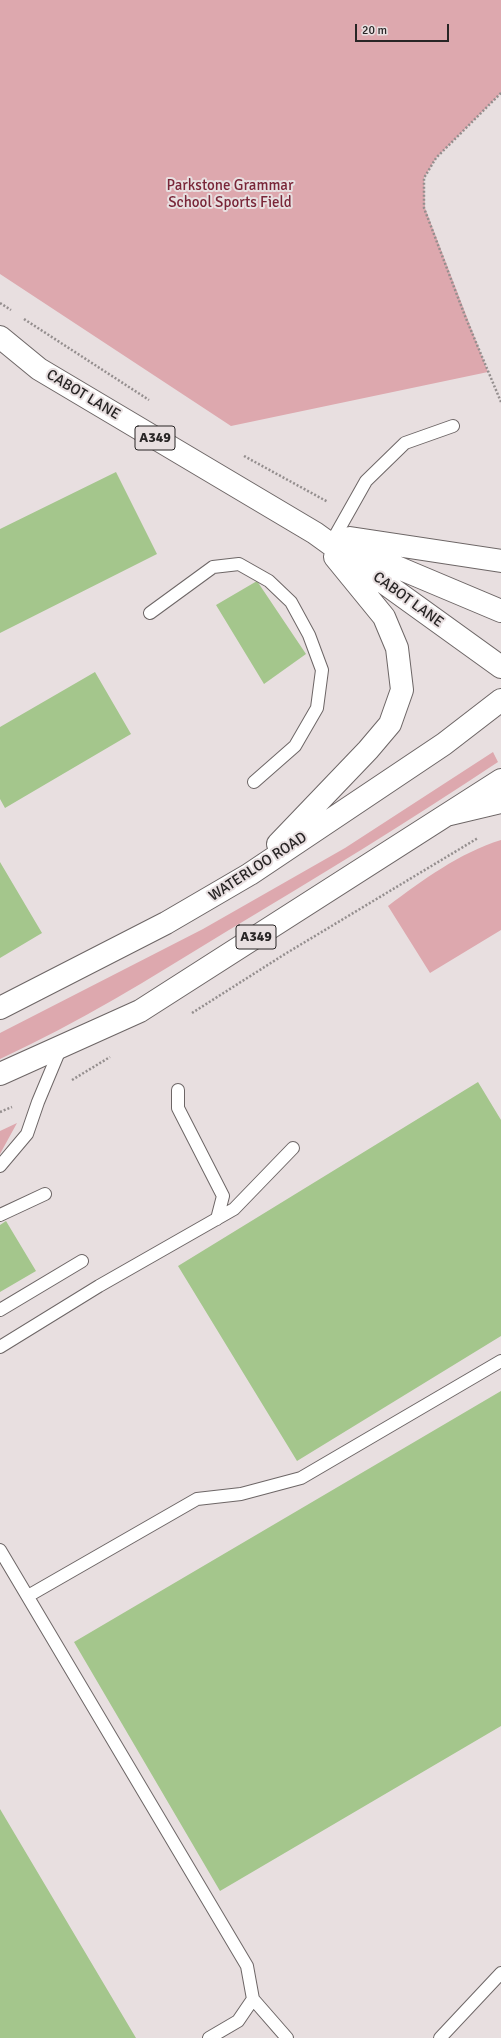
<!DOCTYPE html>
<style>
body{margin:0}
#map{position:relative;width:501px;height:2038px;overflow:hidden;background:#e8dfe0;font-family:Signika,sans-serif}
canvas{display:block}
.scale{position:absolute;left:355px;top:24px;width:94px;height:18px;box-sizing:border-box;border:2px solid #282525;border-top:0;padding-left:5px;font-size:12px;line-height:14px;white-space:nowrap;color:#282525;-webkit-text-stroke:3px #e8dfe0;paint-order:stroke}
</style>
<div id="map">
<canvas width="501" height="2038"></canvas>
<div class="scale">20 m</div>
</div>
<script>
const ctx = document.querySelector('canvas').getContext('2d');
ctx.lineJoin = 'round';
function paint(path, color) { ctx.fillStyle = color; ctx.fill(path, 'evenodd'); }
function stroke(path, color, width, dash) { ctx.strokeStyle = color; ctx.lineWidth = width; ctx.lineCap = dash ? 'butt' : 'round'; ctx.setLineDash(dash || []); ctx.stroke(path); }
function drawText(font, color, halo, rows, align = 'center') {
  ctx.font = font + ' Signika,sans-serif'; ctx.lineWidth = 4; ctx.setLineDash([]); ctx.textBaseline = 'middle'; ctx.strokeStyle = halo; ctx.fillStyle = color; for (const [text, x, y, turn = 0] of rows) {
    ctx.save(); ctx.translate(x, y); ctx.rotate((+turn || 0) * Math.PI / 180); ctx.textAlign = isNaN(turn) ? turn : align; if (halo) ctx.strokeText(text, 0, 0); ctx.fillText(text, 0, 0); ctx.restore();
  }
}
paint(new Path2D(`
 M0,0h501v93l-65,65 -12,20 1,30 63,164 -257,54 -231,-152z
 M493,752l5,10c-90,60 -182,116 -274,171 -73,45 -146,90 -224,126v-26l203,-104 142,-81z
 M501,840v90l-71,43 -42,-67c35,-26 71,-53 113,-66z
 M17,1123l-17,31v-23z`), '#dda8ae');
paint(new Path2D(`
 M116,472l41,82 -157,79v-104z
 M257,581l49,73 -42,30 -48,-79z
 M95,672l36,62 -126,74 -5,-9v-72z
 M0,862l42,71 -42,25z
 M478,1082l23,38v216l-204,125 -119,-195z
 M6,1221l30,50 -36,21v-67z
 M501,1391v335l-281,165 -146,-249z
 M0,1809l136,229h-136z`), '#a4c68c');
const lane = new Path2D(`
 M335,536l31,-55 39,-38 48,-17
 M150,613l63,-46 26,-3 30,17 22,21 18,33 13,35 -5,38 -22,38 -41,36
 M178,1090v18l45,88 -6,23
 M0,1166l27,-32 11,-32 23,-55
 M0,1215l45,-21
 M0,1310l82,-49
 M0,1347l99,-61 135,-77 59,-61
 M0,1550l247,416 6,33 -15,22 -29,17
 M28,1596l169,-97 44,-5 60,-16 200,-117
 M253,1999l34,39
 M440,2038l61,-65`);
const secondary = new Path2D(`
 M450,814l51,-12`);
const primary = new Path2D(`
 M0,337l39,32 276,164 186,134
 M350,538l151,23
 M349,547l152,64
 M278,844l90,-94 22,-26 12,-34 -5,-42 -13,-31 -49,-60
 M0,1008l166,-85 84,-49 194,-130 57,-44
 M0,1074l140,-63 361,-231`);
stroke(lane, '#6d6666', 14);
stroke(secondary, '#6d6666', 24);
stroke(primary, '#6d6666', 24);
stroke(new Path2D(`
 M501,93l-65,65 -12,20v30l41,108 36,86
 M0,303l11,7
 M24,319l125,81
 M244,456l84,46
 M192,1013l93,-59 193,-116
 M72,1080l38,-23
 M0,1112l12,-5`), '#948e8e', 2.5, [2, 2]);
stroke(lane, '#fff', 12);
stroke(secondary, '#fff', 22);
stroke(primary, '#fff', 22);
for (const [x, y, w] of [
 [155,438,40],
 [256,937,40]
]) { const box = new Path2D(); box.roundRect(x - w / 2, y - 12, w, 24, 3); ctx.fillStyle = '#e8dfe0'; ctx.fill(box); stroke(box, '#282525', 1); }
drawText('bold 14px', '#282525', null, [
 ["A349",155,438],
 ["A349",256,937]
]);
drawText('15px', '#792638', '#e8dfe0', [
 ["Parkstone Grammar",230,186],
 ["School Sports Field",230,203]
]);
drawText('15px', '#282525', '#e8dfe0', [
 ["CABOT LANE",83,395,31],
 ["CABOT LANE",408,600,36],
 ["WATERLOO ROAD",258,867,-33]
]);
</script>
